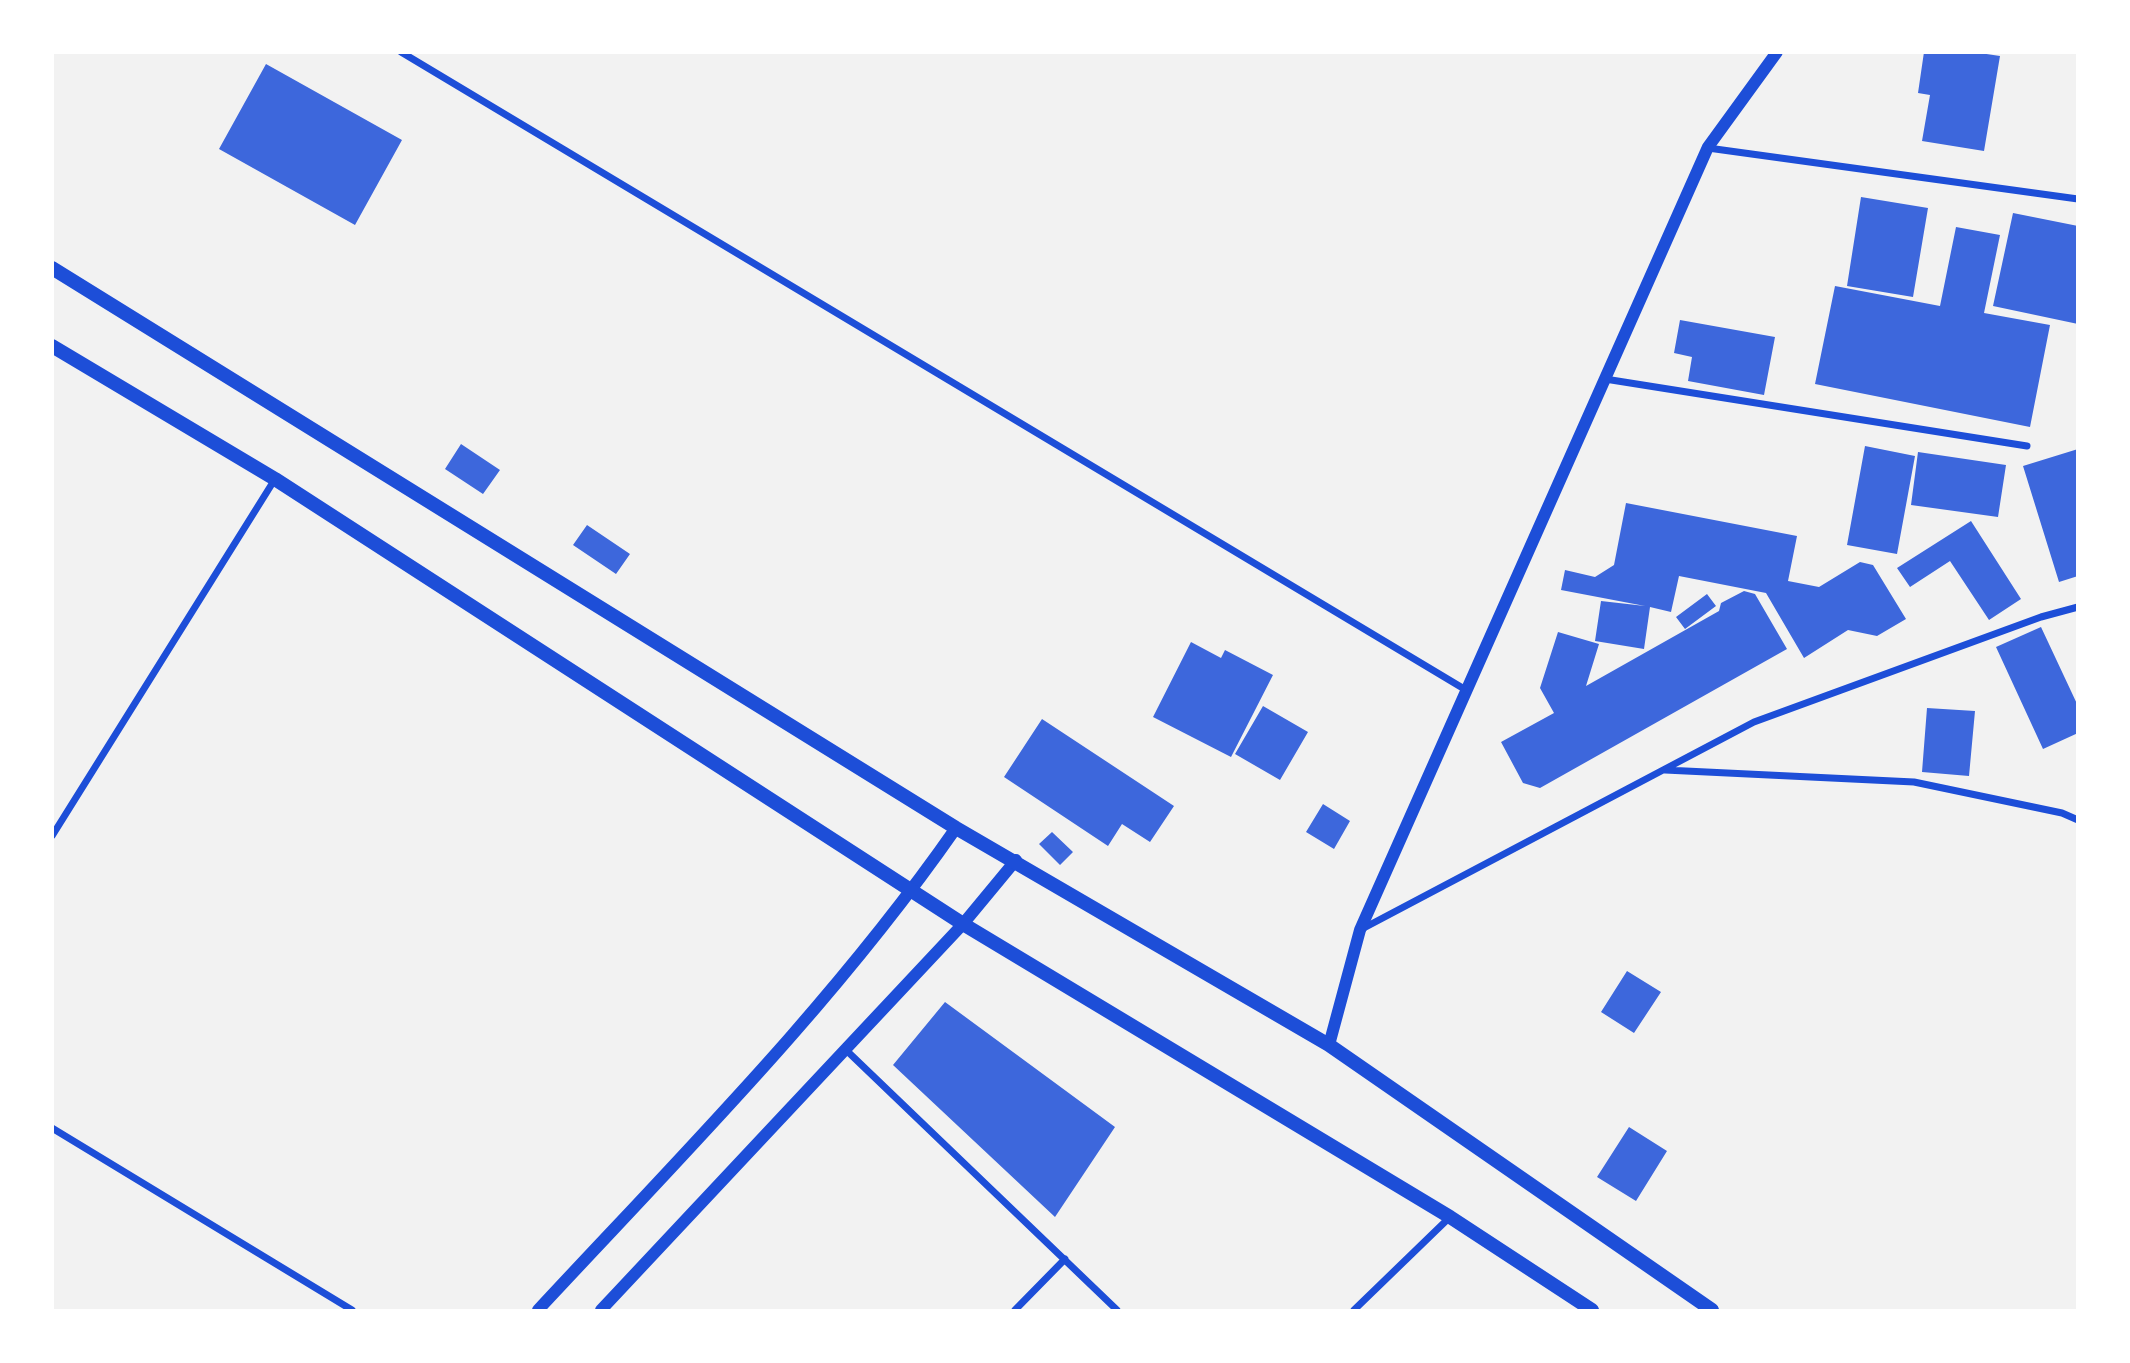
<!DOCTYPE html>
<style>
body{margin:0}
#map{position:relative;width:2130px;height:1363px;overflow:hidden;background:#f2f2f2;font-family:"Nunito Sans",sans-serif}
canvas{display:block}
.frame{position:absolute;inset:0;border:54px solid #fff;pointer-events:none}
</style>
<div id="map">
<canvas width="2130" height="1363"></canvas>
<div class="frame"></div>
</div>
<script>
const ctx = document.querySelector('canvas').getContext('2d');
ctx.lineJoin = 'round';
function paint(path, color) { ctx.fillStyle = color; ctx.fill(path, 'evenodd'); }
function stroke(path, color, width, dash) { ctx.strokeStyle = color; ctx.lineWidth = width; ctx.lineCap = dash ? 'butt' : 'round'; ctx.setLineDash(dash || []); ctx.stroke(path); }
paint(new Path2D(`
 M1924,52h49l27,4 -16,95 -62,-10 8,-46 -12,-2z
 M266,64l136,76 -47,85 -136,-76z
 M1861,197l67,11 -15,89 -66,-11z
 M2013,213l65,13v98l-85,-18z
 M1956,227l44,8 -16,78 66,12 -20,102 -215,-43 20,-98 105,20z
 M1680,320l95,17 -11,58 -76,-14 4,-24 -18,-4z
 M461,444l39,26 -17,24 -38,-25z
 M1865,446l50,10 -18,98 -50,-9z
 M2078,449v127l-19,6 -36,-116z
 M1918,452l88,13 -8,52 -87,-12z
 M1626,503l171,33 -9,45 31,6 41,-25 13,3 33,54 -29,17 -29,-6 -44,28 -38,-65 -87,-17 -8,36 -21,-5 -6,42 -49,-8 6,-40 44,5 -84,-16 4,-20 30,7 19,-12z
 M1971,521l50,78 -32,21 -39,-59 -40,26 -13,-19z
 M587,525l43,29 -14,20 -43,-29z
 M1744,591l11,3 32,55 -247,139 -17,-5 -22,-41 53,-29 -14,-25 18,-56 41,12 -13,42 133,-75 2,-8z
 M1707,594l9,12 -31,23 -9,-12z
 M2041,627l37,79v27l-35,16 -47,-102z
 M1191,642l30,16 4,-8 48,25 -42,82 -78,-40z
 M1263,706l45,26 -28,48 -45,-26z
 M1927,708l48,3 -6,65 -47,-4z
 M1042,719l132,87 -24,36 -28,-18 -14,22 -104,-69z
 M1323,804l27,17 -16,28 -28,-17z
 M1052,832l21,20 -13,13 -21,-21z
 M1627,971l34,21 -27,41 -33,-21z
 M945,1002l170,125 -60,90 -162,-152z
 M1629,1127l38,24 -31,50 -39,-24z`), '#3d67dc');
stroke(new Path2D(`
 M401,52l1065,638
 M1708,148l370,51
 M1605,379l422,67
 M1665,770l249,12 148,31 16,7
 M52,836l223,-357
 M1360,930l394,-208 287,-105 37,-10
 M846,1050l271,260
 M52,1128l300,182
 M1015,1310l50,-51
 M1354,1310l96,-93`), '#1d4ed8', 7);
stroke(new Path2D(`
 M1329,1045l31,-115 348,-783 69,-95
 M538,1310c145,-156 296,-307 418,-482
 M601,1310l362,-386 53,-64`), '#1d4ed8', 12);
stroke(new Path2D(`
 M52,268l904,560 373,217 383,265
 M52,346l223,133 688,445 487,293 142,93`), '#1d4ed8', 14);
</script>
